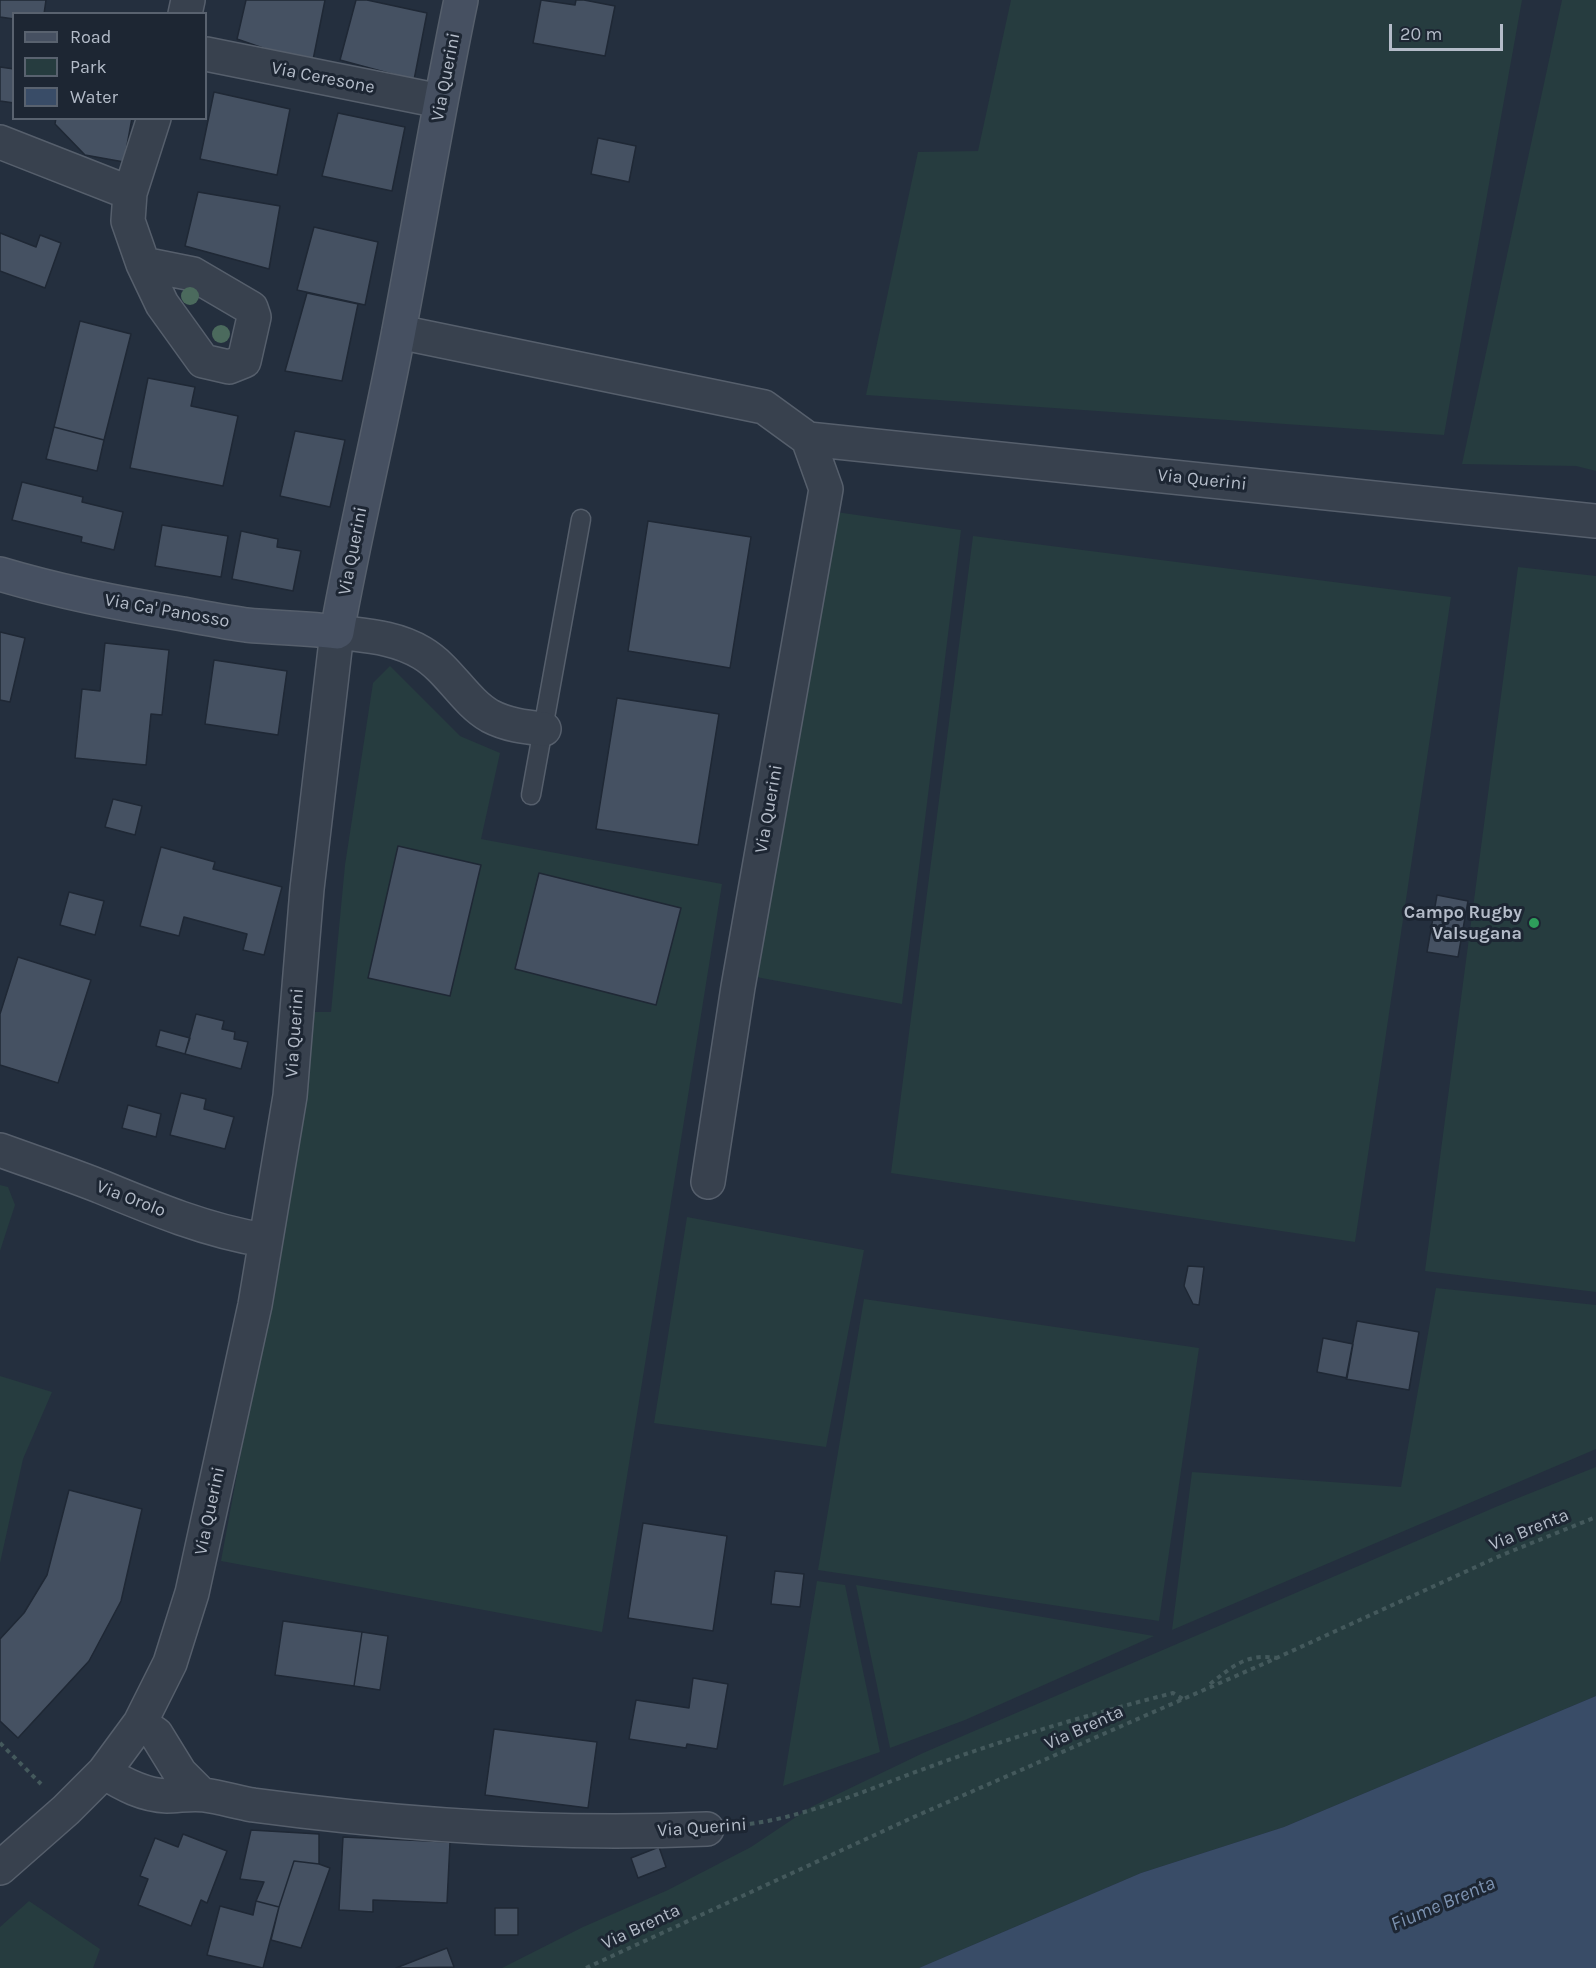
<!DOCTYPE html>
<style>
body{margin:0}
#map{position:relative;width:1596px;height:1968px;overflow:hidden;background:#242f3e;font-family:Karla,sans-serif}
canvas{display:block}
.legend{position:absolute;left:12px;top:12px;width:195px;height:108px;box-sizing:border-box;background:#1d2633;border:2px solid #59626f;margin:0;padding:8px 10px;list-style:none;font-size:18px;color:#b4bcc9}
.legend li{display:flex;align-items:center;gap:12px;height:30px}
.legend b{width:30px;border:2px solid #59626f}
.scale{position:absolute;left:1389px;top:24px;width:114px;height:27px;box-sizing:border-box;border:3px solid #b4bcc9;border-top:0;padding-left:8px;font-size:18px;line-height:21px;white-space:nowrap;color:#b4bcc9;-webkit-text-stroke:4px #1d2633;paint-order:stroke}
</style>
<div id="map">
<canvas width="1596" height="1968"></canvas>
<ul class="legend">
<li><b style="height:8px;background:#465061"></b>Road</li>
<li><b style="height:16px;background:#263c3f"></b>Park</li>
<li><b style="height:16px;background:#394c67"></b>Water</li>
</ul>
<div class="scale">20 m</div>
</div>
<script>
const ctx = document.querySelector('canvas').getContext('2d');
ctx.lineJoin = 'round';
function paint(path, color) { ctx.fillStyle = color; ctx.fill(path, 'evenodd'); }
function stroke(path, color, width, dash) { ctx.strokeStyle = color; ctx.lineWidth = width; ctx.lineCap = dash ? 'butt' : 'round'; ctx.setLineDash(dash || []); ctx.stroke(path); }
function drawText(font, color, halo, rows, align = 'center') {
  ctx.font = font + ' Karla,sans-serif'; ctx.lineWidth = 6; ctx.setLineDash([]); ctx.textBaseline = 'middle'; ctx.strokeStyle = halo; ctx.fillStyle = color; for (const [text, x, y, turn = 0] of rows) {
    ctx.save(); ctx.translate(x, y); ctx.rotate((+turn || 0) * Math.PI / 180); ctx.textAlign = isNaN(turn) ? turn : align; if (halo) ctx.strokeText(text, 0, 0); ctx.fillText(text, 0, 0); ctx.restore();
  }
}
paint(new Path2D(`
 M1011,0h511l-78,435 -578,-40 52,-243 60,-1z
 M1562,0h34v471l-20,-5 -114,-2z
 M836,512l125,18 -59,474 -146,-27z
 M973,536l478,61 -96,645 -464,-69z
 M1518,567l78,9v716l-171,-21z
 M390,666l70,70 40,17 -19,86 241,45 -120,748 -381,-71 52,-282 36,-267h22l14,-147 28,-182z
 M0,1185l8,2 7,18 -15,46z
 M687,1217l177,33 -38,197 -172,-24z
 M1436,1288l160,17v144l-424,181 20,-158 209,15z
 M864,1299l335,49 -40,273 -341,-51z
 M0,1376l52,16 -29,67 -23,104z
 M1596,1467v229l-312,131 -143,46 -222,95h-417l81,-41 85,-37 83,-43 60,-40 112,-54 575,-247z
 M817,1581l28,4 35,167 -97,34z
 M856,1585l298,51 -189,84 -75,28z
 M29,1901l71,48 -7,19h-93v-41z`), '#263c3f');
paint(new Path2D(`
 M1596,1696v272h-677l222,-95 143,-46z`), '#394c67');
const building = new Path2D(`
 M0,0h46l-2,14h-30v5l-14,-2z
 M246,0h79l-13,65 -75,-26z
 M356,0h11l60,13 -13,67 -74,-20z
 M541,0l34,5 1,-5h8l31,6 -10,50 -72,-13z
 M0,67l14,2v34l-14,-2z
 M214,92l76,17 -13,66 -77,-16z
 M338,113l67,14 -13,64 -70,-15z
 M56,118h76l-8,44 -39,-7 -30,-31z
 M598,138l38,8 -7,36 -38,-8z
 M198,192l82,14 -11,63 -84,-23z
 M314,227l64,15 -13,63 -68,-15z
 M0,233l36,14 4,-12 21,8 -16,45 -45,-17z
 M307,293l51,11 -16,77 -57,-10z
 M80,321l51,13 -27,106 -50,-13z
 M148,378l47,9 -4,19 47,10 -15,70 -93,-18z
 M54,427l50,13 -7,31 -51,-12z
 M295,431l50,9 -15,67 -50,-11z
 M22,482l61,15 -1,5 41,10 -9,38 -33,-8 1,-5 -70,-17z
 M648,521l103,16 -21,131 -102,-17z
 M162,525l66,11 -7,41 -66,-11z
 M241,531l37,8 -1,8 24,4 -8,40 -61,-12z
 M0,632l25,6 -15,64 -10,-2z
 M105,643l64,7 -7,65 -11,-1 -5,51 -71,-7 7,-69 18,2z
 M214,660l73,11 -9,64 -73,-11z
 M617,698l102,16 -21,131 -102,-16z
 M113,799l29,7 -7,29 -30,-8z
 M398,846l83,19 -31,131 -82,-18z
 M161,847l54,15 -2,7 69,18 -18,68 -21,-5 4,-16 -63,-17 -5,19 -39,-10z
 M539,873l142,35 -25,97 -141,-36z
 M69,892l35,9 -9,34 -35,-10z
 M1437,895l31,6 -10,56 -31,-5z
 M18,957l73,23 -33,103 -58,-18v-51z
 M196,1014l28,7 -2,8 13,3 -1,7 14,3 -7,27 -56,-15z
 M160,1030l30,8 -5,16 -29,-8z
 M181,1093l25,6 -2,10 30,8 -9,32 -55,-14z
 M128,1105l33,9 -5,23 -34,-9z
 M1188,1266l16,1 -5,38 -6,-1 -9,-18z
 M1357,1321l62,11 -10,58 -63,-11z
 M1323,1338l30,6 -6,34 -30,-6z
 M69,1490l73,19 -21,92 -32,60 -71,77 -18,-17v-82l24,-26 23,-38z
 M643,1523l84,13 -14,95 -85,-13z
 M775,1571l29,3 -4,33 -29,-3z
 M283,1621l79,11 -8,54 -79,-11z
 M362,1632l26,4 -8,54 -26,-4z
 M693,1678l35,6 -11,65 -30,-5 -1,4 -57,-9 7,-39 53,8z
 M494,1729l103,13 -9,66 -103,-13z
 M251,1830l68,4v30l-25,-3 -15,46 -23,-6 8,-19 -24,-3z
 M183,1834l44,17 -20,52 -6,-3 -10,26 -53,-21 10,-26 -8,-3 15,-38 23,9z
 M343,1837l107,5 -3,61 -74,-3v12l-34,-2z
 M659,1847l7,20 -28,11 -7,-20z
 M294,1861l25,3 11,4 -29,80 -30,-8 8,-33z
 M256,1901l23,6 -16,61 -56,-13 13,-49 33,9z
 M495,1908h23v27h-23z
 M447,1948l7,19 -58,1z`);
paint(building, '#455162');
stroke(building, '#1f2835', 1.5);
const lane = new Path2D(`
 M531,795l50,-276`);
const street = new Path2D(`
 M185,14l3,-14
 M206,54l234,47
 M0,142l130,51 24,-75
 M130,193l-2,28 15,43 19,40 41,57 26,6 15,-6 10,-44 -3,-9 -58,-34 -50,-10
 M399,332l365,75 44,32 18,50 -88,498 -30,195
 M808,439l788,82
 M0,1150c33,12 66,23 99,36 53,22 108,45 165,54
 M140,1723l16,11 24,39 21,21
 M104,1772c20,13 40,23 63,24 12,0 25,-3 37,-1 16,2 32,7 49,10 150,20 303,31 454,24
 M0,1868l66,-58 38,-38 36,-49 30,-60 22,-70 63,-288 35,-209 17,-207 30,-257c30,4 58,5 85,21 27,16 42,48 68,63 17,9 35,11 54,13`);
const secondary = new Path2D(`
 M0,574c60,18 121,30 183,40 21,4 42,8 63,11 30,3 61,3 91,7 18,-101 43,-201 62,-302 21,-110 39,-220 62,-330`);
stroke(lane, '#565f6c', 21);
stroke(street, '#565f6c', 36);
stroke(secondary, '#565f6c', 36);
stroke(new Path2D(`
 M1210,1684c22,-17 36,-31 67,-26
 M0,1743l41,41
 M741,1825c66,-7 129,-37 191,-59 79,-29 159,-52 241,-73l10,6
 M586,1968l330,-152 354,-155 232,-106 94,-38`), '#44595c', 4, [4.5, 4.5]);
stroke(lane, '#38414e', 18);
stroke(street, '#38414e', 33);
stroke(secondary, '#465061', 33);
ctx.fillStyle = '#4b6a5d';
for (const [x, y] of [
 [190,296],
 [221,334]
]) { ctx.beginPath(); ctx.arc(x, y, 9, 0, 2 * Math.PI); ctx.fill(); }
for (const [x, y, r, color] of [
 [1534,923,6,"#2e9e5b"]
]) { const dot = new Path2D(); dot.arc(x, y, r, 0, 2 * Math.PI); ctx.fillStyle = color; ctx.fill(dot); stroke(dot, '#1d2633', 2); }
drawText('18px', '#b4bcc9', '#1d2633', [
 ["Via Querini",446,77,-79],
 ["Via Ceresone",323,78,11],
 ["Via Querini",1202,480,6],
 ["Via Querini",353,551,-79],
 ["Via Ca' Panosso",167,611,10],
 ["Via Querini",769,809,-80],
 ["Via Querini",295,1033,-86],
 ["Via Orolo",131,1199,21],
 ["Via Querini",210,1511,-78],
 ["Via Brenta",1529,1530,-22],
 ["Via Brenta",1084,1728,-24],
 ["Via Querini",702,1828,-4],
 ["Via Brenta",641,1927,-25]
]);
drawText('bold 18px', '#b4bcc9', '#1d2633', [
 ["Campo Rugby",1522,913],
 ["Valsugana",1522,934]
], 'right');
drawText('italic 20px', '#7c92b1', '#1d2633', [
 ["Fiume Brenta",1443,1904,-23]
]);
</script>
